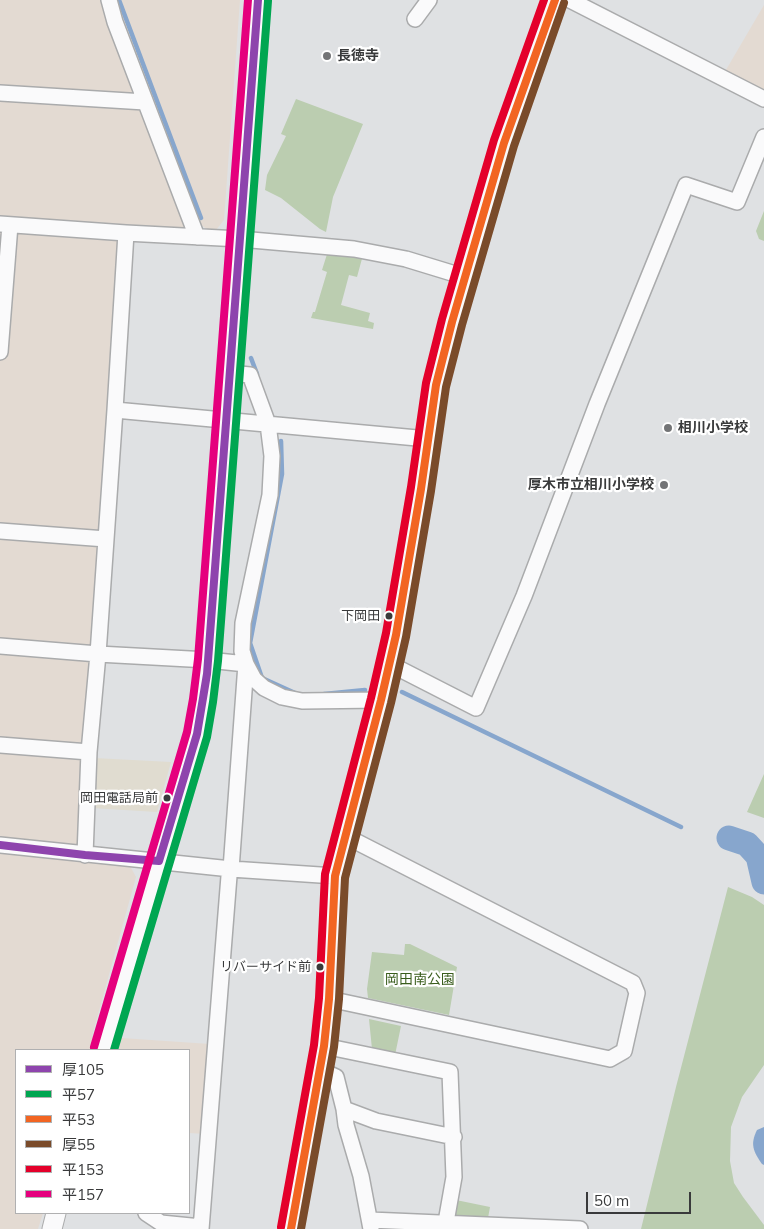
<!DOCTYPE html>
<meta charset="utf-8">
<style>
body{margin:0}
#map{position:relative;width:764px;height:1229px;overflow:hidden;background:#dfe1e3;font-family:Mulish,"Noto Sans JP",sans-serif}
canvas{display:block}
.legend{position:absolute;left:15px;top:1049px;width:175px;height:165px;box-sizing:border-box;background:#fff;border:1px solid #b0b0b1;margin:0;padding:6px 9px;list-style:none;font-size:15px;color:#393a3b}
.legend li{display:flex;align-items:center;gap:10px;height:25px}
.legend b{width:25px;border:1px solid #b0b0b1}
.scale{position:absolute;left:586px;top:1192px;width:105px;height:22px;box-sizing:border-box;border:2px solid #393a3b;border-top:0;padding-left:6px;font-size:15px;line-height:18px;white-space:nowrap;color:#393a3b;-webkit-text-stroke:4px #fff;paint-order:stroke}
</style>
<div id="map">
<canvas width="764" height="1229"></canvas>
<ul class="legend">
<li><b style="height:6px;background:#8e44ad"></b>厚105</li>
<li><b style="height:6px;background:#00a651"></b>平57</li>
<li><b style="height:6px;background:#f26522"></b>平53</li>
<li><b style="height:6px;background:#7a4b2a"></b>厚55</li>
<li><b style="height:6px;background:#e4002b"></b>平153</li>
<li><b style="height:6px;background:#e5007d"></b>平157</li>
</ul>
<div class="scale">50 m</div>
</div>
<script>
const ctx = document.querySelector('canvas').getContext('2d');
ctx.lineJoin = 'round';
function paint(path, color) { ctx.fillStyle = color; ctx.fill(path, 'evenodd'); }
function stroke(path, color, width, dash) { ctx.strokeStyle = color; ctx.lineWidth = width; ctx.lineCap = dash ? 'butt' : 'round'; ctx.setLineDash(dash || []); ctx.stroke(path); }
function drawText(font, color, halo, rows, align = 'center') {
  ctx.font = font + ' Mulish,"Noto Sans JP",sans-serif'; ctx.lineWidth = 4.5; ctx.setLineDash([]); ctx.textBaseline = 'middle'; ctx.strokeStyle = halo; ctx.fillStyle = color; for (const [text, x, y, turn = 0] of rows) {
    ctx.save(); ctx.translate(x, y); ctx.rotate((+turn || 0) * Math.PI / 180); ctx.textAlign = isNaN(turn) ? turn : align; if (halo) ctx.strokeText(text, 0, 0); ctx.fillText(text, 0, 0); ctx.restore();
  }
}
paint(new Path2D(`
 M94,758l77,4 -14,50 -66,-4z`), '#e0dcd0');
paint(new Path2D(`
 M0,0h101l2,9 85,220 -69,-3 -25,419 -16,214 52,7 6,11 -44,159 118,8 -5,90 -16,-1v-83h-173v163h27l-5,16h-38z
 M116,0h124l-16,220 -8,10 -9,-1 -11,-7 -75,-200z
 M764,5v92l-41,-22z`), '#e3dad2');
paint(new Path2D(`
 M296,99l67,25 -30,73 -7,35 -6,-3 -39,-31 -16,-8 2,-15 19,-39 -5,-2z
 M764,211v30l-5,-2 -3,-8z
 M328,251l35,4 -6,22 -8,-2 -8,30 29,8 -2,8 6,2 -1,6 -62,-11 2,-6h2l12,-40 -5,-2z
 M764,774v44l-17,-6z
 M728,887l24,10 12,8v160l-22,32 -11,30 -1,34 4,22 9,14 21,28v4h-123l35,-142z
 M405,944h5l47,23 -8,48 -81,-17 -1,-9 5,-37 32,3z
 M369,1019l32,7 -6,29 -23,-6z
 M456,1200l34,7 -2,11 -31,-1 -3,-4z`), '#bbcdb0');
paint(new Path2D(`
 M764,1127v38l-2,-1c-9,-13 -12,-20 -5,-34z`), '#87a6cd');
stroke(new Path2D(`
 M119,0l82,218
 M251,358l6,16
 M281,441l1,33 -32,169 12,35 33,15
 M402,692l279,135
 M324,694l41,-4`), '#87a6cd', 4.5);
stroke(new Path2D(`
 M729,838l18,6 11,12 6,26`), '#87a6cd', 25);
const minor = new Path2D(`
 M109,0l6,22 82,215
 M570,0l194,99
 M415,19l14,-19
 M0,93l145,9
 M0,224l126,9 114,6 114,10 52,10 59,18
 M0,352l10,-127
 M230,373l20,2 18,49 4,32 -2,39 -27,128 -1,28 4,13 8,15 10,9 18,9 20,4 79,-1
 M115,410l313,29
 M0,531l106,8
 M0,646l98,8 110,6 38,4 -15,205 -2,7 -28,353
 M390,664l86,44 48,-112 73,-192 89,-219 51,17 27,-65
 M0,745l89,7
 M0,845l231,24 104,7
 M85,855l4,-103 9,-98 17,-244 11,-177
 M329,999l281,60 14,-8 13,-58 -4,-10 -276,-141 -13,-2
 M324,1046l126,26 4,105 -8,45
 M321,1070l15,7 8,32 2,16 15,51 10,53
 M344,1109l32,12 78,16
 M146,1213l15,10 40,4
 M370,1220l210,9
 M291,1229l33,-183 5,-47 6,-123 46,-176 15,-65 25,-146 15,-104 16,-63 52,-179 51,-143`);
const major = new Path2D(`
 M104,1050l93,-316 6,-33 5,-41 50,-660
 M52,1229l4,-16`);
stroke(minor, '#aaabac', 18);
stroke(major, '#aaabac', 21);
stroke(minor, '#fafafb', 15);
stroke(major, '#fafafb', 19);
stroke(new Path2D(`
 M0,845l85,10 74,6
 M159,861l38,-127 10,-60 51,-674`), '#8e44ad', 8);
stroke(new Path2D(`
 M114,1050l93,-313 6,-35 5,-41 50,-660`), '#00a651', 8);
stroke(new Path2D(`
 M291,1229l33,-183 5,-47 6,-123 46,-176 15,-65 25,-146 15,-104 16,-63 52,-179 51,-143`), '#f26522', 8);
stroke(new Path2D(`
 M301,1229l33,-182 5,-48 6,-121 46,-175 15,-66 25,-146 15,-104 16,-62 52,-179 50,-143`), '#7a4b2a', 8);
stroke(new Path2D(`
 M281,1227l33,-182 5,-47 6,-124 46,-176 15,-65 25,-146 15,-104 16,-64 52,-179 50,-140`), '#e4002b', 8);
stroke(new Path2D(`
 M94,1047l93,-315 6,-33 5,-40 50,-659`), '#e5007d', 8);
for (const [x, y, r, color] of [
 [327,56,5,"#737476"],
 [668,428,5,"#737476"],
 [664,485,5,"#737476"],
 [389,616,4.5,"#393a3b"],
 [167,798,4.5,"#393a3b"],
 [320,967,4.5,"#393a3b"]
]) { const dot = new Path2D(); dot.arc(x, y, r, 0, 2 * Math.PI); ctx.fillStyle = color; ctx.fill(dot); stroke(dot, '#fff', 2); }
drawText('13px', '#393a3b', '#fff', [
 ["下岡田",380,616],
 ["岡田電話局前",158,798],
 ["リバーサイド前",311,967]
], 'right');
drawText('bold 14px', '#393a3b', '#fff', [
 ["長徳寺",337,56],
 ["相川小学校",678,428],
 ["厚木市立相川小学校",654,485,"right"]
], 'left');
drawText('14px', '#3a5d1d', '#fff', [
 ["岡田南公園",420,980]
]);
</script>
